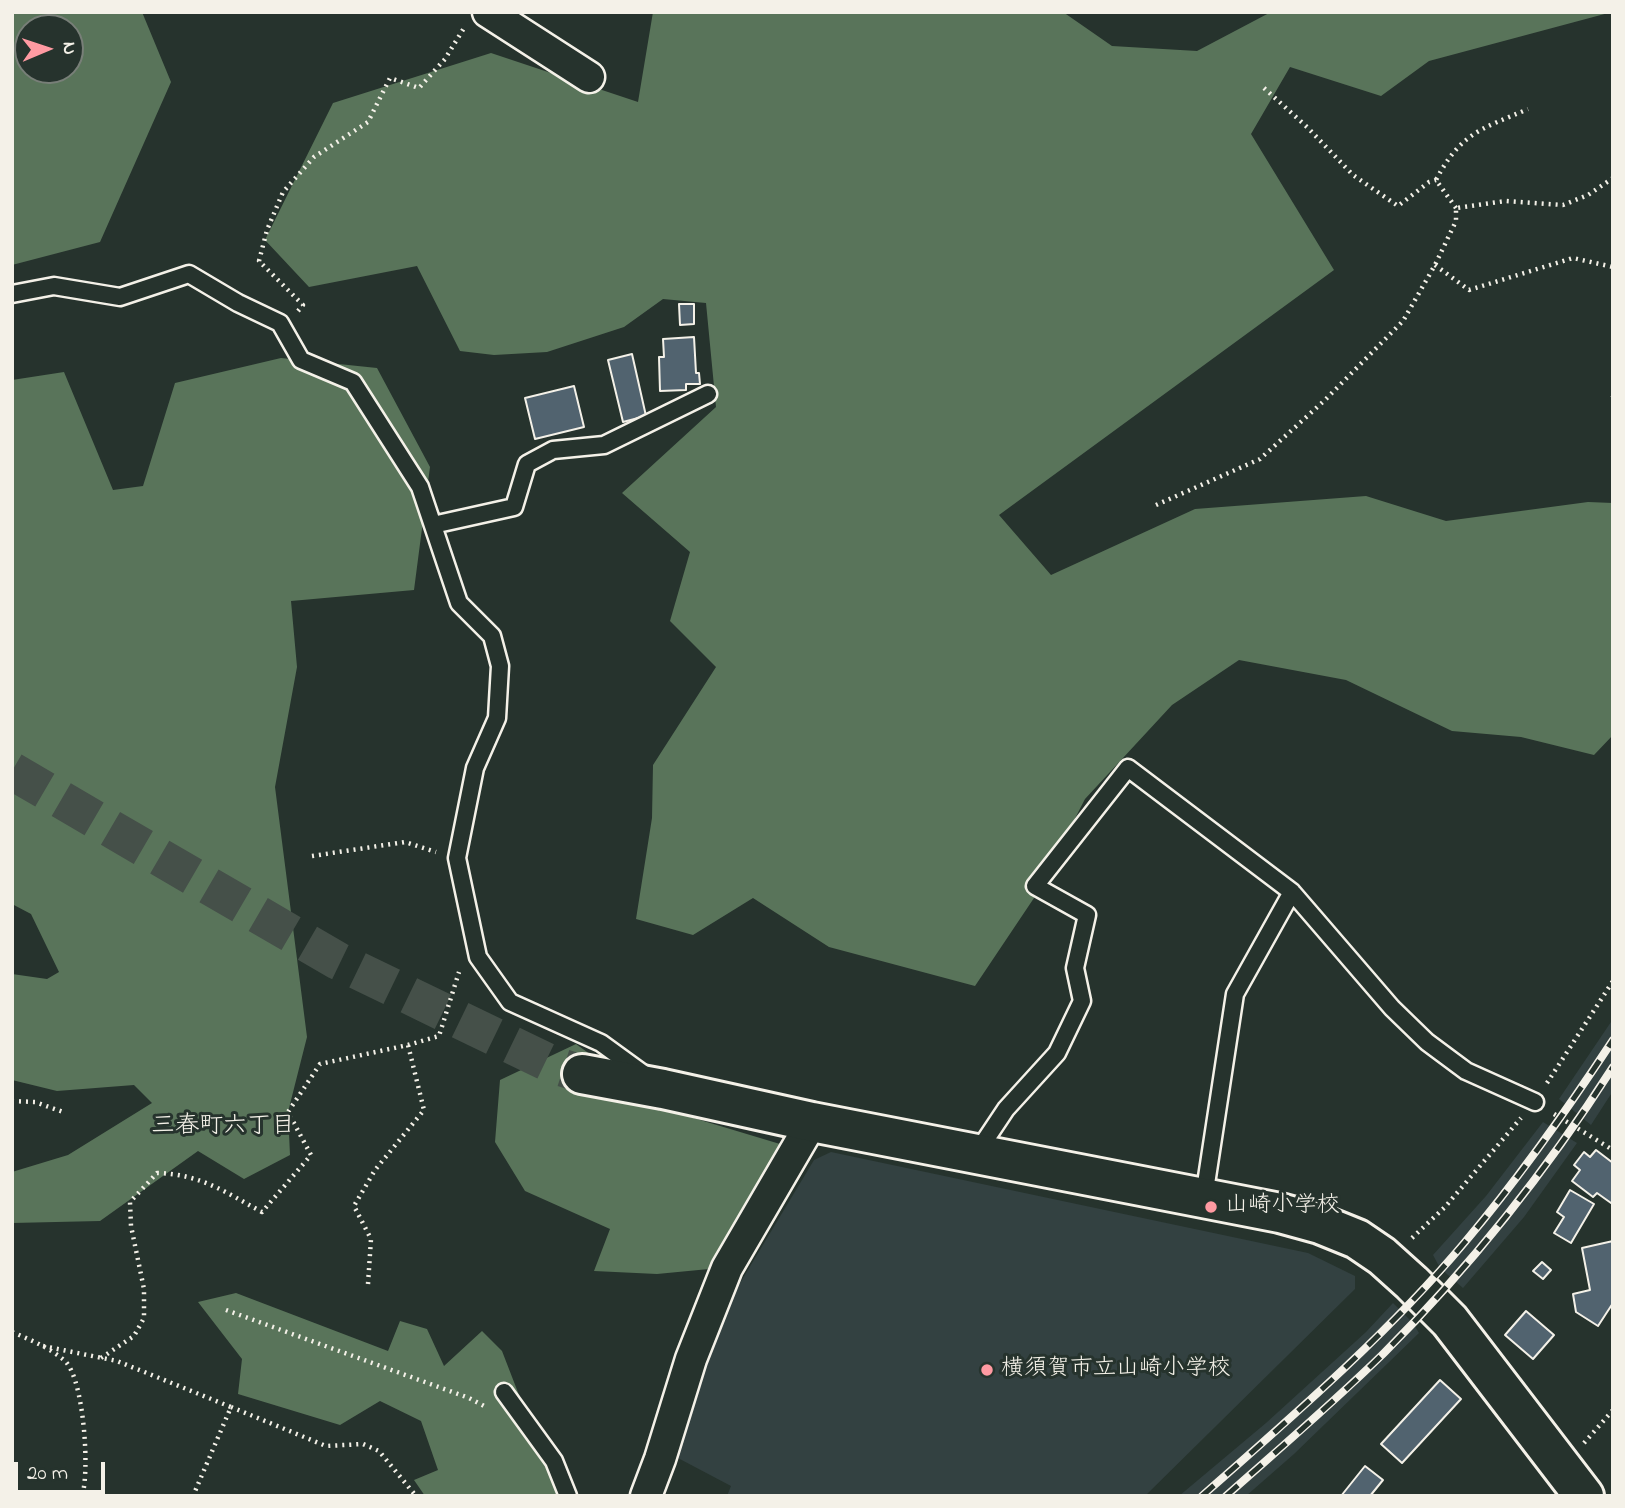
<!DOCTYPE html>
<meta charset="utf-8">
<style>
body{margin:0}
#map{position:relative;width:1625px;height:1508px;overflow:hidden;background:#26332d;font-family:"Indie Flower",sans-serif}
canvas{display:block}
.frame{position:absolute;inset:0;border:14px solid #f4f1e8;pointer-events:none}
.north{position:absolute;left:14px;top:14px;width:70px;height:70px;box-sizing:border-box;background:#26332d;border:2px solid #787f78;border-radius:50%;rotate:88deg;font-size:19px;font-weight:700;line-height:28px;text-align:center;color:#f4f1e8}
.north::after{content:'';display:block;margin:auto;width:24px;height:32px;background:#ff9aa2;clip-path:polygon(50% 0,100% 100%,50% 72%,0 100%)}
.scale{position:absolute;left:14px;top:1462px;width:91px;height:32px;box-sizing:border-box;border:4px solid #f4f1e8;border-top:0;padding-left:9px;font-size:21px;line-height:24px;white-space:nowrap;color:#f4f1e8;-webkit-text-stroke:5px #26332d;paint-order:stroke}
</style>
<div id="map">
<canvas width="1625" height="1508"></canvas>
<div class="frame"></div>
<div class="north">N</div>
<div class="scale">20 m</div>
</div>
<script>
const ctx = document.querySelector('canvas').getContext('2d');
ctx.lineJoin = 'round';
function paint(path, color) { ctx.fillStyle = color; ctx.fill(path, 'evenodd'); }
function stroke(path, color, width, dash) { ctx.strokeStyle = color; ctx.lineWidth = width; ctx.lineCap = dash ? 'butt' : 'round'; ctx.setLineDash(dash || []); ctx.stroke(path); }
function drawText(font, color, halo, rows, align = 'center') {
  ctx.font = font + ' "Indie Flower","Klee One",sans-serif'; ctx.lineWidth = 6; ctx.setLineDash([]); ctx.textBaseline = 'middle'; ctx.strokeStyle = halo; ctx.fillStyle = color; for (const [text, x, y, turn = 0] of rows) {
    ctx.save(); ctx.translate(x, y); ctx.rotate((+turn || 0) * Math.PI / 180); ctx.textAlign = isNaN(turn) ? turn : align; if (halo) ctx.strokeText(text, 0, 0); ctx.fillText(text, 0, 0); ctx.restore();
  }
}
paint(new Path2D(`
 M1613,1019v72l-22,34 -32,-26z
 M1543,1122l34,21 -53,74 -61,71 -23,-20 -7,-13 53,-59z
 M831,1152l477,101 47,23v13l-210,207h-418l4,-10 -55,-29 3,-25 46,-124 89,-148z
 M1393,1303l20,20 6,10 -125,121 -48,42h-67l87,-73 100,-91z`), '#334141');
paint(new Path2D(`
 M12,12h130l29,70 -71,160 -88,23zM28,28h42v42h-42z
 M653,12h410l49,34 85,5 74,-39h341l-183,49 -48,35 -91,-29 -39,67 83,136 -335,245 52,60 144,-66 171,-13 80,25 142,-19 25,1v232l-19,20 -73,-18 -69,-6 -106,-51 -107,-20 -67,45 -87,94 -51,99 -59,88 -146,-39 -76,-49 -60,37 -57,-16 16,-101 1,-53 63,-98 -46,-46 20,-69 -68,-59 94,-86 -10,-104 -43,-4 -39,28 -77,25 -53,3 -34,-4 -43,-85 -108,21 -44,-47 68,-137 158,-50 147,49z
 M281,358l96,10 53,99 -16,123 -123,11 6,66 -22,120 32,250 -19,75 2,43 -46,24 -46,-28 -98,70 -88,2v-51l56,-17 84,-52 -18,-18 -77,6 -45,-11v-106l35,5 12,-7 -28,-58 -19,-10v-524l52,-8 49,118 30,-4 32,-103z
 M576,1044l91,66 113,34 -71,125 -52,5 -63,-3 16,-42 -85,-38 -30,-49 5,-62z
 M236,1293l152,58 12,-30 27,8 17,37 38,-35 20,20 56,145h-133l-11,-16 24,-10 -17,-49 -41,-20 -40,24 -102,-31 4,-35 -44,-57z`), '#59745a');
const building = new Path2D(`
 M679,304h15v20l-14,1z
 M694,337l2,36h3l1,11h-14v6l-26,1 -1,-34h5l-1,-18z
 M632,354l14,62 -23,6 -15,-62z
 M574,386l10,41 -49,12 -10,-41z
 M1596,1150l17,13v38l-2,2 -14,-10 -4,4 -21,-16 8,-11 -6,-5 10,-13 6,5z
 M1570,1190l24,14 -23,39 -17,-10 10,-16 -7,-5z
 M1613,1241v62l-15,23 -22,-14 -3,-18 17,-4 -8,-42z
 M1542,1262l9,8 -8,9 -10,-8z
 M1526,1311l28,24 -21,24 -28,-24z
 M1440,1380l21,19 -59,64 -21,-19z
 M1365,1466l18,14 -13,16h-29z`);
paint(building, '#51636f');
stroke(building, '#f4f1e8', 2);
stroke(new Path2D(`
 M12,771l326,190 213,103 31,10`), '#455049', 38, [38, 19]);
const service = new Path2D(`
 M12,294l42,-8 66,11 69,-23 49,29 42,20 21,37 52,22 67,105 39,116 33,33 8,30 -3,52 -22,50 -18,90 21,99 32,45 91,41 44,32
 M433,525l81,-18 13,-43 26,-14 51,-5 104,-51
 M976,1154l30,-45 51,-56 25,-52 -7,-33 12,-53 -52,-29 93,-118 164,124 100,116 35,34 39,29 69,31
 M1204,1197l31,-203 57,-102
 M504,1392l50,69 14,35`);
const minor = new Path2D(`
 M488,12l101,65
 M646,1496l14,-37 31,-100 36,-91 85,-146`);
const tertiary = new Path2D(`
 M582,1074l81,15 149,33 468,91 40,11 37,15 25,17 30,27 38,38 134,175`);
stroke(service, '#f4f1e8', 21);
stroke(minor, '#f4f1e8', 35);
stroke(tertiary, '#f4f1e8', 44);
stroke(new Path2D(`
 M1264,88l43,39 46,48 45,31 31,-24 7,-2
 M1456,208l-20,-28c25,-48 46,-51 92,-71
 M1435,265l34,25 104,-32 40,9
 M298,311l5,-6 -44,-44 8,-31 16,-38 31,-35 54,-35 22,-44 29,10 26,-29 19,-31
 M1613,397v-1
 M1156,505l104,-46 65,-59 78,-79 32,-56 21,-44v-13l50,-7 57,4 25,-10 25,-17
 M312,856l93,-14 31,10
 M1547,1083l66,-102
 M12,1101l23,1 31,11
 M1554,1114l59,36
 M1412,1238l33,-31 76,-89
 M368,1284l3,-45 -17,-33 21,-36 49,-60 -16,-65
 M226,1310l243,88 15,8
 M12,1332c19,8 38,16 53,29 19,18 25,111 17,135
 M43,1346l74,15 114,46 -38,89
 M101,1358l33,-22 10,-18v-29l-13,-63 -1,-24 27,-29c43,1 68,19 105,39l49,-57 -23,-43 32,-48 88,-19 31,-9 20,-64
 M231,1407l95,39 37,-2 16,7 37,45
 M1584,1443l29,-33`), '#f4f1e8', 4.5, [2, 5]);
stroke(service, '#26332d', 16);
stroke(minor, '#26332d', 30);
stroke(tertiary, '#26332d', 38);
const rail = new Path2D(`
 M1202,1496c91,-80 185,-161 263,-254 54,-64 102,-132 148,-202
 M1226,1496c53,-47 107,-93 158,-143 86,-86 163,-183 229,-286`);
stroke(rail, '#f4f1e8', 8);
stroke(rail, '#26332d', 5, [16]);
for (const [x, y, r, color] of [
 [1211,1207,7,"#ff9aa2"],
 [987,1370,7,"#ff9aa2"]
]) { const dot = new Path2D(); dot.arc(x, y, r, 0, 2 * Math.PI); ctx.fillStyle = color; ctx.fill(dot); stroke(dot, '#26332d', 2.5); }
drawText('23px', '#f4f1e8', '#26332d', [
 ["山崎小学校",1225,1207],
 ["横須賀市立山崎小学校",1001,1370]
], 'left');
drawText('24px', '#f4f1e8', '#26332d', [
 ["三春町六丁目",223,1128]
]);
</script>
